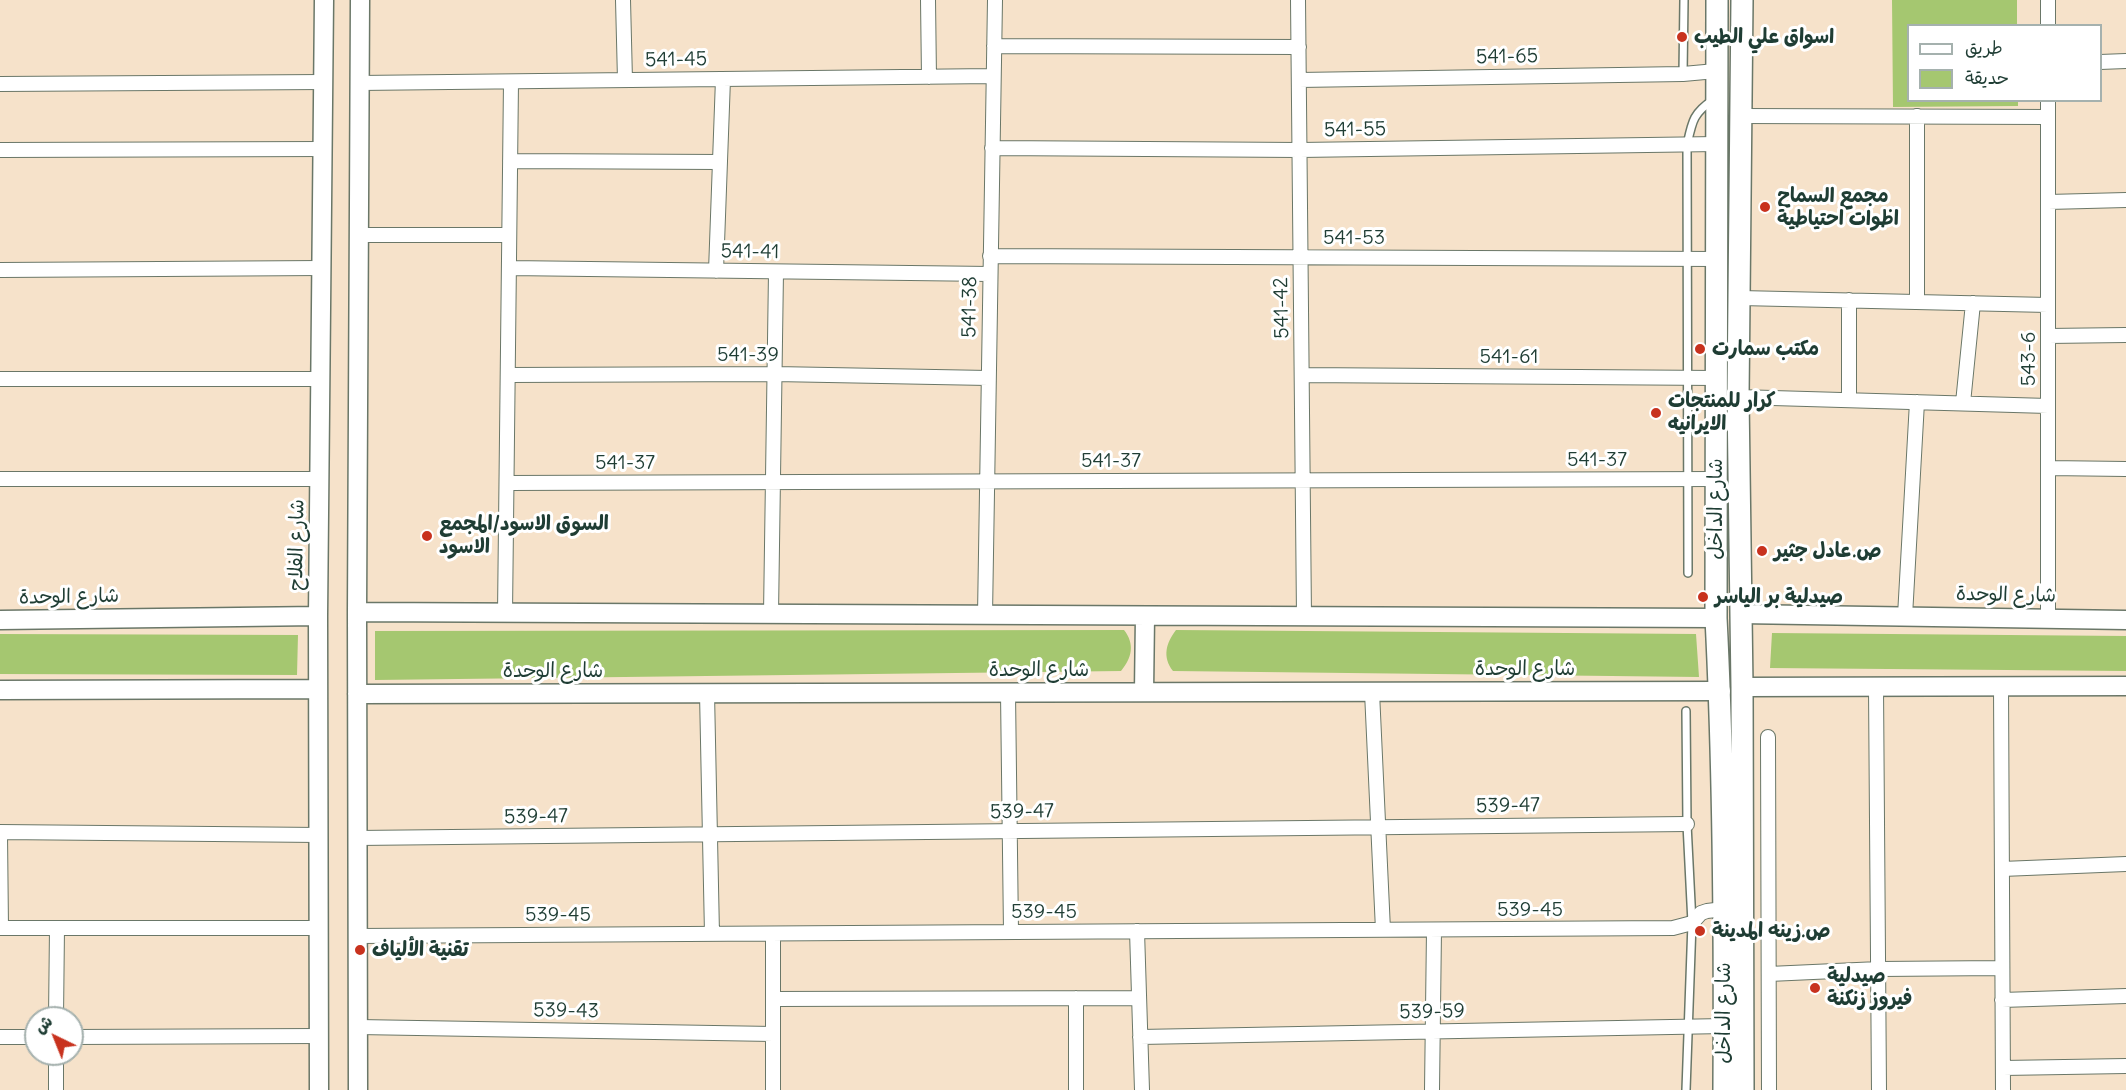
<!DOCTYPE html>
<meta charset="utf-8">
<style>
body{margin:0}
#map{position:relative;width:2126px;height:1090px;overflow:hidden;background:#f6e2ca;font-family:Delius,"Playpen Sans Arabic",sans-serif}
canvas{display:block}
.legend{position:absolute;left:1907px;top:24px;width:195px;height:78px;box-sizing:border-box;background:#fff;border:2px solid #a5b1ae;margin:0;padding:8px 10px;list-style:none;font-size:18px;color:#1f3d34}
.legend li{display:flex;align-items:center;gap:12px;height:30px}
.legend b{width:30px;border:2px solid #a5b1ae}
.north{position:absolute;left:24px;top:1006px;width:60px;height:60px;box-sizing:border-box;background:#fff;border:2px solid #a5b1ae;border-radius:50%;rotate:317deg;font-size:16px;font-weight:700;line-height:24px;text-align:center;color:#1f3d34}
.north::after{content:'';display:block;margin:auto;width:21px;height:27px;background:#c8321e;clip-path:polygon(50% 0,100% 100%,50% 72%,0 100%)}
</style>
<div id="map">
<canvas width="2126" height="1090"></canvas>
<ul class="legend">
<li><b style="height:8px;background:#fff"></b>طريق</li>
<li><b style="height:16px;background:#a5c770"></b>حديقة</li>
</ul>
<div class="north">ش</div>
</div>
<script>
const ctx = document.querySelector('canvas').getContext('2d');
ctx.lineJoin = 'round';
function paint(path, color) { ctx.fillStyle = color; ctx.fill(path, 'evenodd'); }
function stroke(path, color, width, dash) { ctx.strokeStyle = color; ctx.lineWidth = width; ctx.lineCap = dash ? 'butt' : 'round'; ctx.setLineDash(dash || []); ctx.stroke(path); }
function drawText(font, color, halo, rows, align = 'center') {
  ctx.font = font + ' Delius,"Playpen Sans Arabic",sans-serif'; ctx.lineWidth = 6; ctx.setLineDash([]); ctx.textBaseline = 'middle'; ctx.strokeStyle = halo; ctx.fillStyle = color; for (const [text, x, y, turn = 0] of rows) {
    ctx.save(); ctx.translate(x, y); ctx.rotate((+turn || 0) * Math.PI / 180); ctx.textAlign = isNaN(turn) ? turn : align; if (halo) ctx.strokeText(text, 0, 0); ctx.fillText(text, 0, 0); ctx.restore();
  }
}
paint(new Path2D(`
 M1892,0h125v25l-109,1v74h110v6l-125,1z
 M1124,630c11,14 8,28 -3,41l-746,9v-49z
 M1176,630l520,4 3,43 -526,-6c-11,-14 -7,-28 3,-41z
 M1772,633l354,3v35l-356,-3z
 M0,634l298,1 -1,40 -297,-1z`), '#a5c770');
const lane = new Path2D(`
 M1683,74l1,-74
 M1688,573l-1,-428c5,-23 6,-32 26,-45
 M1686,711l1,113 5,99 -6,167`);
const street = new Path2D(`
 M623,0l2,80
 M928,0l1,77
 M1298,0l6,616
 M2048,0v26
 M994,46l305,1
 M2100,62l26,-1
 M1299,80l384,-6 33,-3
 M359,83l634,-7
 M0,84l324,-2
 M2048,100v518
 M1741,116l307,1
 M1917,116v186
 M992,148l308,2 417,-6
 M0,150l324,-1
 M510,161l210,1
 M2048,202l78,-2
 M360,235h149
 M990,256l727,3
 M509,268l481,6
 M0,270l322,-2
 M716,271l7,-192
 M1740,298l308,7
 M2048,336l78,-1
 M508,375l267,-1 213,4
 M1302,375l414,3
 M0,379h320
 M1738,397l310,9
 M1849,400v-100
 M1963,403l10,-100
 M2048,468l78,1
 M0,479h320
 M507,483l1208,-4
 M505,613l6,-531
 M771,614l5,-342
 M985,615l10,-615
 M1905,616l12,-214
 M2001,686l2,404
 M1876,687l3,403
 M1372,692l11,238
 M707,693l5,241
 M1008,693l3,239
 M1768,737l1,353
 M0,832l319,3
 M0,834l1,94
 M357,838l1330,-14
 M2002,869l124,-5
 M0,928h319
 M1137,931l5,159
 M773,934v156
 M358,936l1315,-8 19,-5 9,-10 6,-2 17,-2
 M1769,974l110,-5 123,-1
 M773,999l366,-1
 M2002,1000l124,-4
 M56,1018l1,-90
 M358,1027l415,7
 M0,1037h36
 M72,1037l247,-1
 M1140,1037l584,-11
 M2003,1068l123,-2
 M56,1090v-36
 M1076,1090v-92
 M1432,1090l2,-160`);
const secondary = new Path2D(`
 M357,612l1359,6
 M1740,614l386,6
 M0,620l318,-4
 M1742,687l384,-1
 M0,690l318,-1
 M1144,692l1,-76
 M357,694l1364,-3
 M319,1090l-1,-474 6,-616
 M358,1090l-1,-478 3,-612`);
const primary = new Path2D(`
 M1717,0l-1,618c8,158 9,315 8,472
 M1742,0l-4,397 4,290 1,403`);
stroke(lane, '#6a7768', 10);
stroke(street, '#6a7768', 16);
stroke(secondary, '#6a7768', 21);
stroke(primary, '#6a7768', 24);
stroke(lane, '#fff', 7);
stroke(street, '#fff', 14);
stroke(secondary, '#fff', 18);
stroke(primary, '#fff', 21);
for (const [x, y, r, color] of [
 [1682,37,6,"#c8321e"],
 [1765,207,6,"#c8321e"],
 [1700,349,6,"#c8321e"],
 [1656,413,6,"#c8321e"],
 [427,536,6,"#c8321e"],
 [1762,551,6,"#c8321e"],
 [1703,597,6,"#c8321e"],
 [1700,931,6,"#c8321e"],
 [360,950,6,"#c8321e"],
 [1815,988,6,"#c8321e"]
]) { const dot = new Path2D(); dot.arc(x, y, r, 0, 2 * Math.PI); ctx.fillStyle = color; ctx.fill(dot); stroke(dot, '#fff', 2); }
drawText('bold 20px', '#1f3d34', '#fff', [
 ["اسواق علي الطيب",1694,37],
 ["مجمع السماح",1777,196],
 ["اظوات احتياطية",1777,219],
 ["مكتب سمارت",1712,349],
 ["كرار للمنتجات",1668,401],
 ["الايرانيه",1668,424],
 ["السوق الاسود/المجمع",439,524],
 ["الاسود",439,547],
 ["ص.عادل جثير",1774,551],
 ["صيدلية بر الياسر",1715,597],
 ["ص.زينه المدينة",1712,931],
 ["تقنية الألياف",372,950],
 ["صيدلية",1827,976],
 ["فيروز زنكنة",1827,999]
], 'left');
drawText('20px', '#1f3d34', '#fff', [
 ["541-65",1507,57,-1],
 ["541-45",676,60,-1],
 ["541-55",1355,130,-1],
 ["541-53",1354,238],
 ["541-41",750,252,1],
 ["541-38",970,307,-89],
 ["541-42",1282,308,-91],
 ["541-39",748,355],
 ["541-61",1509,357],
 ["543-6",2029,359,-90],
 ["541-37",1597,460],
 ["541-37",1111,461],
 ["541-37",625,463],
 ["شارع الداخل",1716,509,-90],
 ["شارع الفلاح",297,545,-89],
 ["شارع الوحدة",2006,595,1],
 ["شارع الوحدة",69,597,-1],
 ["شارع الوحدة",1525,669],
 ["شارع الوحدة",1039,670],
 ["شارع الوحدة",553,671],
 ["539-47",1508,806,-1],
 ["539-47",1022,812,-1],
 ["539-47",536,817,-1],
 ["539-45",1530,910],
 ["539-45",1044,912],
 ["539-45",558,915],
 ["539-43",566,1011,1],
 ["539-59",1432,1012,-1],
 ["شارع الداخل",1724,1013,-90]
]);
</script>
